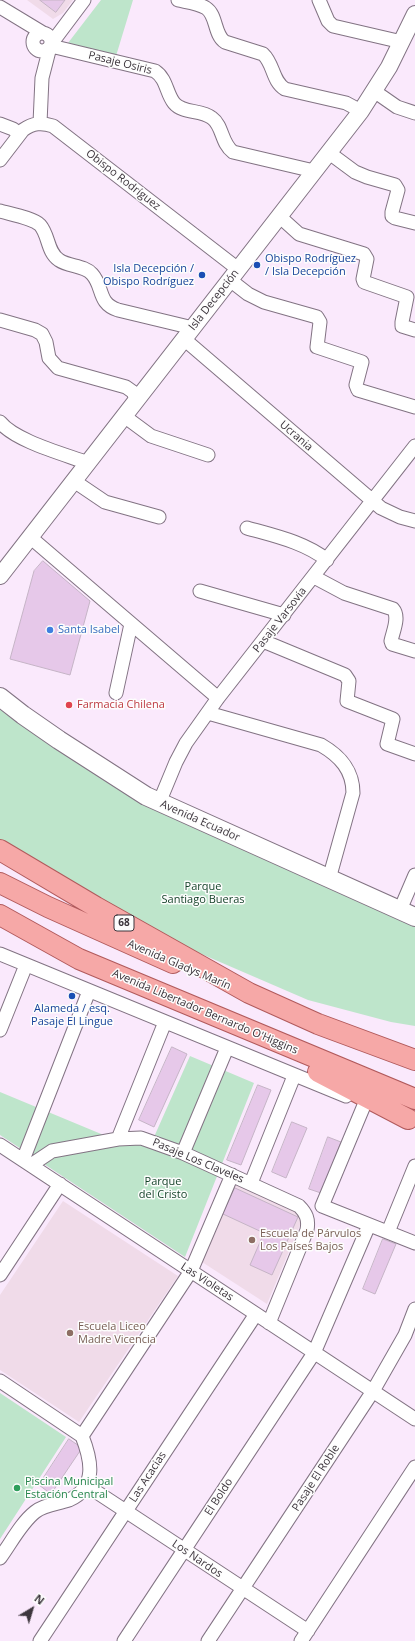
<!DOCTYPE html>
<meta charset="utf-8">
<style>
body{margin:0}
#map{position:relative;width:415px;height:1641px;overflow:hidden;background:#fae9fc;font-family:"Open Sans",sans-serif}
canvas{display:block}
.north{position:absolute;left:12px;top:1589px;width:40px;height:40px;-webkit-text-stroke:3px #fdfdfd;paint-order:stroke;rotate:38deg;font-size:11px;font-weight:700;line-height:16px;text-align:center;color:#3c353c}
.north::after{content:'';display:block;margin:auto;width:14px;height:18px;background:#3c353c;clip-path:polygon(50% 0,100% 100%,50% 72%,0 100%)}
</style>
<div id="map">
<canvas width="415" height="1641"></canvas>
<div class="north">N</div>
</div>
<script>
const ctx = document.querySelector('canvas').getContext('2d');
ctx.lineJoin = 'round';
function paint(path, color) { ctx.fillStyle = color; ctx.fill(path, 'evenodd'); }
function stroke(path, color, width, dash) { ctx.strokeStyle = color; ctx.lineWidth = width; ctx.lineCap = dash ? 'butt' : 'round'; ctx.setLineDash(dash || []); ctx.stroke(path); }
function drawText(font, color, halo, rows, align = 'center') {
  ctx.font = font + ' "Open Sans",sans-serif'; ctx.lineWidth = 3; ctx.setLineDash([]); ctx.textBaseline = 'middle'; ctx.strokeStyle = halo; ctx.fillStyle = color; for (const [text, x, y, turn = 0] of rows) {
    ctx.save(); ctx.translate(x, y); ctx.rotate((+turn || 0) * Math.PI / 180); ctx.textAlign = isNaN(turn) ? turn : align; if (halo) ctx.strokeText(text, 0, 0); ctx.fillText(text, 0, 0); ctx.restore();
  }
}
paint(new Path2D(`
 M27,0h46l-10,13 -10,6z
 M234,1184l66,28 3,6 -36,86 -65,-42z
 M63,1201l115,75 -99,146 -79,-52v-75z`), '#f0dbe9');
paint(new Path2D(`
 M101,0h32l-17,56 -48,-13z
 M0,708l152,100 263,118v100l-24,-4 -83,-22 -139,-60 -169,-97z
 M190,1056l64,27 -69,174 -185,-122v-43l106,44 44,10z
 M0,1393l66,44 -66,102z`), '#bee5cb');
const building = new Path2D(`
 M40,0h25l-9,12z
 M43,561l47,40 -20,74 -60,-16 24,-88z
 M172,1047l15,7 -33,73 -15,-7z
 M258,1085l13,5 -30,75 -14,-5z
 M292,1122l15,6 -21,50 -14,-6z
 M328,1137l13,5 -20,51 -12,-4z
 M235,1188l63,29 -26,58 -22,-10 14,-32 -41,-19z
 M383,1239l13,5 -21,50 -12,-5z
 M69,1439l13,9 -31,46 -12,-9z`);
paint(building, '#e6c8e9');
stroke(building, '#c5b4c6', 1);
const minor = new Path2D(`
 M178,0c9,2 20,3 28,8 11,7 8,27 19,34l38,12c11,10 9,27 22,35l61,14 15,8
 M319,0l9,21 5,5 69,16
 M0,7l43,26
 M33 42a9 9 0 1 1 18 0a9 9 0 1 1-18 0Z
 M51,44l33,-44
 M51,46l104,25c12,8 11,22 19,32 9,11 27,6 38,15 11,8 9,25 21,34l81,19
 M374,91l23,16 18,6
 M40,123l2,-45 8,-31
 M0,124l13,5 6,5
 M328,152l27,20 12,5 28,8 3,5 -6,22v4l3,2 20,5
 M0,160l23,-30c10,-7 18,-8 30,-4l185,143
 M0,211c10,3 33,7 40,14 9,10 7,27 19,35 10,7 25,5 33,14 12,13 5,29 26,36l75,18
 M279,216l20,18 65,20 3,5 -4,20 1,3 43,15 -5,25v4l13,4
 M230,280l18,14 16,8 53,15 3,5 -3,25 45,15 -6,23 2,5 57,17
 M0,320l35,10 7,4 4,8 3,16 9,10 68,19 7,5 4,8
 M184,339l197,169 19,9 15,4
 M124,416l27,20 57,19
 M0,422c15,19 64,32 88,41
 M74,481l31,21 54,15
 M247,528c28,8 57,14 80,32
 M30,537l188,161
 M314,577l30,16 49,16c7,8 0,22 -2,32l1,3 23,7
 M200,591l84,24
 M263,641l82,34 4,6 -2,20 46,18 -6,25 28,10
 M116,693l15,-69
 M208,713l113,32c19,11 32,25 32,48l-24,86
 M159,803l17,-41 10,-19 32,-45 197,-252
 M400,910l15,-35
 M0,954l346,142
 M0,1030l26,-65
 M118,1139l47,-117
 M0,1145l415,274
 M183,1153l44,-105
 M23,1160l66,-169
 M31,1165l21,-14 66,-12 23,-1 42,15 116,53c7,7 10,13 8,24l-38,93
 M251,1183l43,-107
 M322,1206l43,-103
 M322,1206l93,37
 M388,1232l27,-66
 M0,1275l60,-91
 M0,1381l82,55
 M82,1436l109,-165 41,-96
 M86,1485l222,146
 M0,1558c11,-15 21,-35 35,-46 10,-8 23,-8 34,-12 29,-13 22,-41 13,-64
 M40,1641l216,-327
 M124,1641l190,-288 55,-128
 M208,1641l165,-250 32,-56 10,-26
 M301,1641l114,-174`);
const tertiary = new Path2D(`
 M0,576l361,-465 28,-44 26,-53`);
const secondary = new Path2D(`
 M0,697l23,18 36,25 87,56 269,121`);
const primary = new Path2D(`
 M0,850l96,57 153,86 69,31 97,36
 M0,883l48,24 125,56
 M0,915l79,44 336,140
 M318,1072l90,47`);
stroke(minor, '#827383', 15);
stroke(tertiary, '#827383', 18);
stroke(secondary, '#827383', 20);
stroke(primary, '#b15a5c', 22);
stroke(minor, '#fff', 13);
stroke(tertiary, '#fff', 16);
stroke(secondary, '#fff', 18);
stroke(primary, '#f6a8a7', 20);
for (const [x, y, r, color] of [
 [257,265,4,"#1a4fb4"],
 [202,275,4,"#1a4fb4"],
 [50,630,4,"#3f7fe0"],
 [69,705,4,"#e0444e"],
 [72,996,4,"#1a4fb4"],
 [252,1240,4,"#8d6e63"],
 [70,1333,4,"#8d6e63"],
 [17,1488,4,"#2e9e5b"]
]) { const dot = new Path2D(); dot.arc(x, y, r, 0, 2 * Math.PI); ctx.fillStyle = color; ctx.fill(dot); stroke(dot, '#fdfdfd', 1.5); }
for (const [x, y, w] of [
 [124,923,20]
]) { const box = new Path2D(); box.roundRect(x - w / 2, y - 8, w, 16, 3); ctx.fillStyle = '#fdfdfd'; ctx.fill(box); stroke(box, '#3c353c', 1); }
drawText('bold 10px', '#3c353c', null, [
 ["68",124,923]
]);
drawText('11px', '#3c353c', '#fdfdfd', [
 ["Pasaje Osiris",120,63,14],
 ["Obispo Rodríguez",123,180,38],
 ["Isla Decepción",214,300,-52],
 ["Ucrania",296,436,41],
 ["Pasaje Varsovia",280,620,-52],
 ["Avenida Ecuador",200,821,24],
 ["Avenida Gladys Marín",179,965,23],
 ["Avenida Libertador Bernardo O'Higgins",205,1012,23],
 ["Pasaje Los Claveles",198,1161,23],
 ["Las Violetas",207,1282,33],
 ["Las Acacias",148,1477,-57],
 ["Pasaje El Roble",316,1478,-57],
 ["El Boldo",219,1497,-57],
 ["Los Nardos",197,1559,34]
]);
drawText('11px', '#164399', '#fdfdfd', [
 ["Obispo Rodríguez",265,259],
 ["/ Isla Decepción",265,272],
 ["Isla Decepción /",194,269,"right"],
 ["Obispo Rodríguez",194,282,"right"],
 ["Alameda / esq.",72,1009,"center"],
 ["Pasaje El Lingue",72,1022,"center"]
], 'left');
drawText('11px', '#366cbe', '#fdfdfd', [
 ["Santa Isabel",58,630]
], 'left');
drawText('11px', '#be3a42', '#fdfdfd', [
 ["Farmacia Chilena",77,705]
], 'left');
drawText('11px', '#103f25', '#fdfdfd', [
 ["Parque",203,887],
 ["Santiago Bueras",203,900],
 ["Parque",163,1182],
 ["del Cristo",163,1195]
]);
drawText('11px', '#785e54', '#fdfdfd', [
 ["Escuela de Párvulos",260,1234],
 ["Los Países Bajos",260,1247],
 ["Escuela Liceo",78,1327],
 ["Madre Vicencia",78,1340]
], 'left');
drawText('11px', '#27864d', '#fdfdfd', [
 ["Piscina Municipal",25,1482],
 ["Estación Central",25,1495]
], 'left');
</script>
